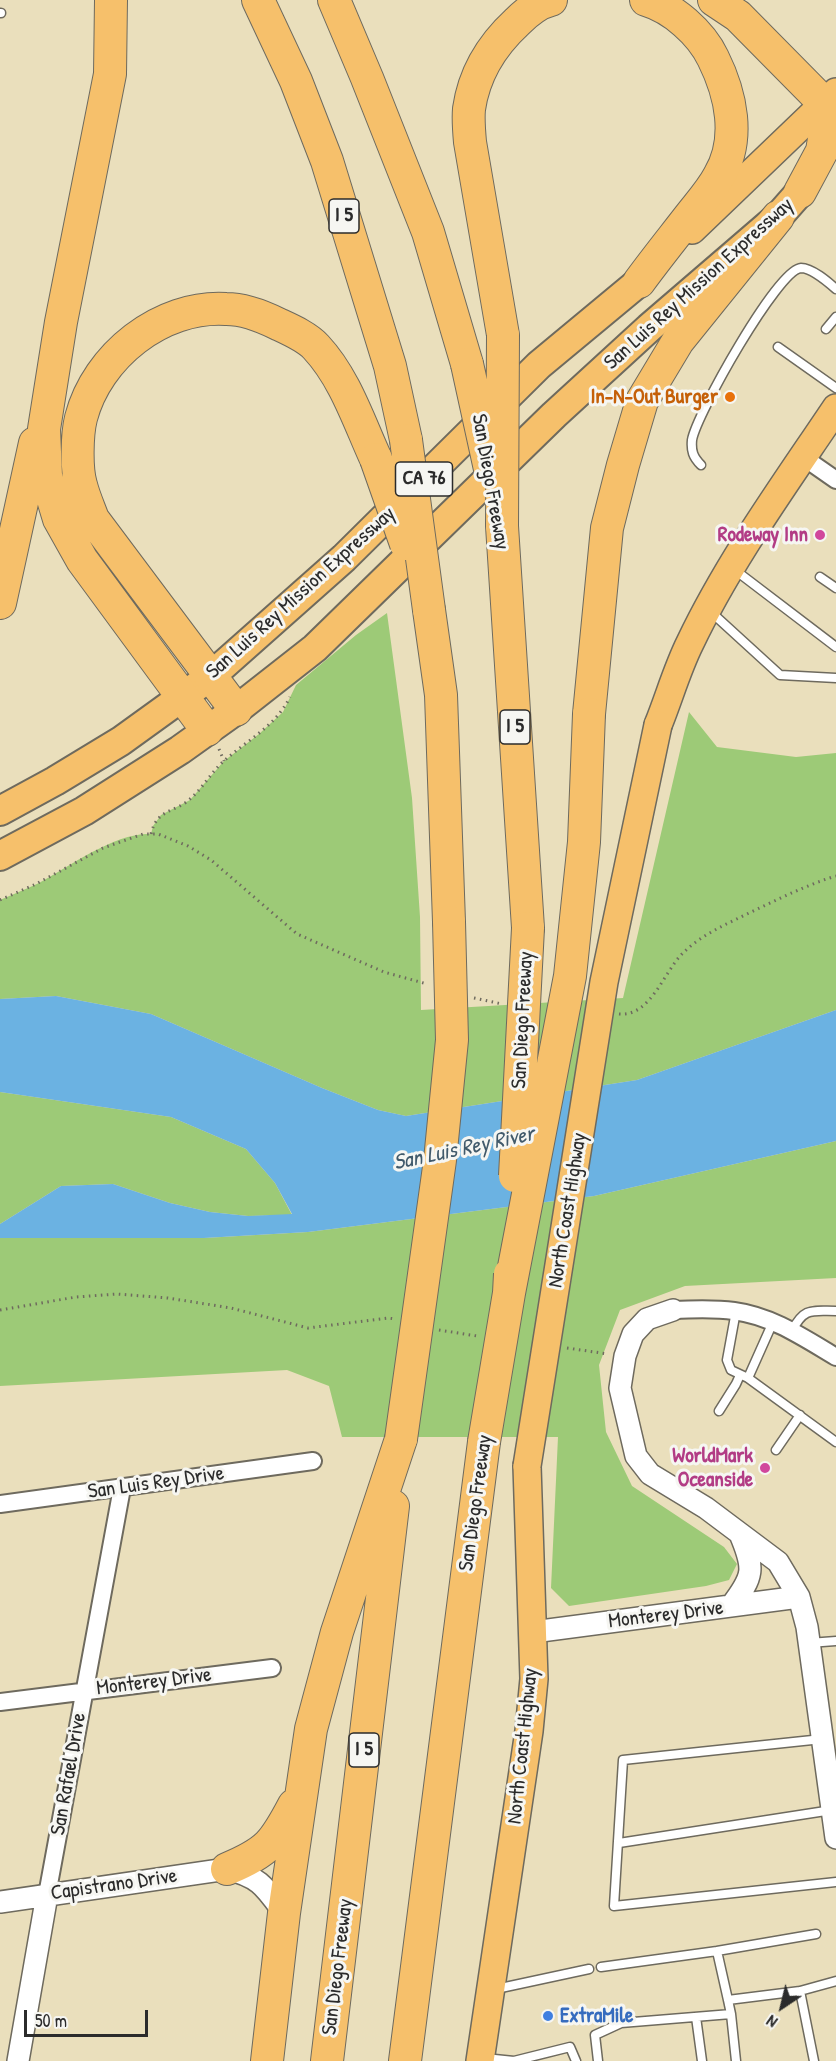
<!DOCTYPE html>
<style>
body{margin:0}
#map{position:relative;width:836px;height:2061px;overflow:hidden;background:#eadfbc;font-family:"Patrick Hand",sans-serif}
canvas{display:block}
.north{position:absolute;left:752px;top:1977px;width:60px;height:60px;-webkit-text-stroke:4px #f6f6f2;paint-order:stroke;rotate:215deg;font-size:16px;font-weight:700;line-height:24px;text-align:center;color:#2b2b2b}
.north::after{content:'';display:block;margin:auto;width:21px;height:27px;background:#2b2b2b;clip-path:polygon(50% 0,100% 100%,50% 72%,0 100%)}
.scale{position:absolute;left:24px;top:2010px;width:124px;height:27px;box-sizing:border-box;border:3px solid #2b2b2b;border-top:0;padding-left:8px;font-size:18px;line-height:21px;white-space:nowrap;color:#2b2b2b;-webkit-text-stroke:4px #f6f6f2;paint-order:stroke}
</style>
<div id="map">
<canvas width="836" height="2061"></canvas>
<div class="north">N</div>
<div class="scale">50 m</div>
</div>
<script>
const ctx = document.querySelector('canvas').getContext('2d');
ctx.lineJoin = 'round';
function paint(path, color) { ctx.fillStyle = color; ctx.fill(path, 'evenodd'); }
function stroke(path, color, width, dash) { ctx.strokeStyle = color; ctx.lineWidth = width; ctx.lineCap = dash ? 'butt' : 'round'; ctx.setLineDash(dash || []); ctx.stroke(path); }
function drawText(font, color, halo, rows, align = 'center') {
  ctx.font = font + ' "Patrick Hand",sans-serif'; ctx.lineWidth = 6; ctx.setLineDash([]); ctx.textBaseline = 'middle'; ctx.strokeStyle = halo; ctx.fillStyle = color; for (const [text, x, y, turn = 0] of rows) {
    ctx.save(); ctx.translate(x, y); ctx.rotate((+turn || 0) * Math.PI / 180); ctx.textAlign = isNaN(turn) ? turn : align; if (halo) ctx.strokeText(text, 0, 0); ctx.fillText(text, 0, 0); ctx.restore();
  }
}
paint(new Path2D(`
 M387,613l25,185 8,119 1,93 202,-12 66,-286 28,35 79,10 40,-4v257l-199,70 -231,36 -28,-6 -56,-22 -171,-74 -95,-18 -56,3v-99c13,-6 27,-11 39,-17 31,-17 77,-51 112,-49l2,-8 8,-11 29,-15 34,-39 35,-27 24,-22 13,-27 60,-50z
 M0,1092l171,25 75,32 29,34 17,32 -44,1 -38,-4 -40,-9 -57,-19 -52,2 -61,38z
 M836,1141v137l-151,8 -65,24 -21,55 7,67 26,54 92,61 13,17 -8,16 -23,6 -137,20 -18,-18 7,-151h-216l-13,-51 -42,-16 -287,16v-148h204l104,-6 286,-36z`), '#9dca77');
paint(new Path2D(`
 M56,996l95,18 171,74 56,22 28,6 231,-36 199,-70v131l-242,55 -286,36 -104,6h-204v-14l61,-38 52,-2 57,19 40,9 38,4 44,-2 -17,-31 -29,-34 -75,-32 -171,-25v-93z`), '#6bb2e2');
const service = new Path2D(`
 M0,13h1
 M826,329l10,-12
 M778,347l58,41
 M701,465c-8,-8 -10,-14 -9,-25 4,-25 86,-171 109,-172 11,0 27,14 35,21
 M735,570l101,77
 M820,577l16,11
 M711,612l69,63 56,3
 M736,1311l-9,49 4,10 17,8 88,64
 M792,1331c12,-24 20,-20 44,-20
 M748,1378l25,-56
 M719,1411l17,-27 4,-9
 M776,1450l24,-35
 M809,1643l27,-2
 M822,1739l-199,21 -9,146 222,-24
 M619,1843l213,-33
 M717,1951l99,-17
 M601,1967l116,-16 11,49
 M496,1989l93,-20
 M800,1991l14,70
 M731,2014l5,47
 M696,2017l6,44
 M485,2058l29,3
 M514,2061l56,-14 6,14
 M598,2061l-3,-26 26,-12 110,-9 -3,-14 72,-9 36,-10`);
const minor = new Path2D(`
 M803,457l33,23
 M673,1310c20,-1 41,-2 61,1 38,5 70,27 102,46
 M0,1504l313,-43
 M0,1702l272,-34
 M47,1895l75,-407`);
const tertiary = new Path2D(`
 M673,1310l-26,9 -14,15 -8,22 -5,32 16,68 14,18 56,34 72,54 21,35 8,30 29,211
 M731,1606c23,-30 24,-37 9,-72
 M533,1632l266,-35
 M0,1902l227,-33c33,8 38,18 57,44
 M18,2061l29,-166`);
const primary = new Path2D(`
 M692,230l144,-138
 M658,725c11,-27 19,-56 32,-82 39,-82 95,-159 146,-235
 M480,2061l49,-330 5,-52 -7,-213`);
const trunk = new Path2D(`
 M0,811l55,-30 66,-40 90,-65 133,-118 195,-193 100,-83
 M0,856l84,-45 96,-61 56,-40 79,-62 239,-233 95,-87 129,-111 22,-25`);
const motorway = new Path2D(`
 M111,0l-1,74 -49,248 -17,107 2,47 13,43 23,41 125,170
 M258,0l38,81 31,80 63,205 16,74
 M334,0l33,78 61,154 39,132
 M714,0l24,16 86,87 2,24 -4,24 -22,41
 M639,282c16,-22 33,-43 50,-65 10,-13 22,-26 30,-41 22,-37 12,-82 -6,-118 -12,-25 -40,-50 -67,-58
 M503,335l-33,-193c-1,-11 -2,-22 -1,-33 5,-35 22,-63 48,-87 9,-9 21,-19 34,-22
 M502,526l26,402
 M0,603l35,-160
 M429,610l12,85 8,227
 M236,710l-143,-191c-4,-11 -9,-22 -12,-34 -5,-16 -4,-51 0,-67 16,-62 80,-113 145,-109 18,0 36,7 52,15 13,6 29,13 38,23 29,31 43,75 60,112
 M589,714l18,-186 16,-63 19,-64 36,-60 100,-124
 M227,1869c41,-17 47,-26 67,-64
 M267,2061l17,-148 27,-184 26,-97 64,-193
 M327,2061l66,-555
 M405,2061l79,-619`);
stroke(service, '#6e6a5e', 11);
stroke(minor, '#6e6a5e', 20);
stroke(tertiary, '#6e6a5e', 24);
stroke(primary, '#6e6a5e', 30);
stroke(trunk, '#6e6a5e', 32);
stroke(motorway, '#6e6a5e', 34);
stroke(new Path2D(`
 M219,749l5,12
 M151,834c6,-26 24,-21 39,-35 13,-11 21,-27 34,-38 23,-21 51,-34 66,-64
 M0,900l36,-16 67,-36 40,-14h15l30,12 23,14 86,74 87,38 43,12
 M474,998l28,6
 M619,1014c32,3 45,-43 64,-61 19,-19 44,-29 68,-41 28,-13 55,-27 85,-36
 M0,1310l76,-13 41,-3 51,4 63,10 77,20 80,-10 7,1
 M439,1330l38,6
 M567,1348l41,6`), '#6e6a5e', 3, [1.5, 4.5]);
stroke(service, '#fff', 8);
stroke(minor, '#fff', 16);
stroke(tertiary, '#fff', 21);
stroke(primary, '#f6c06b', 27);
stroke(trunk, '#f6c06b', 28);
stroke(motorway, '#f6c06b', 32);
const primaryBridge = new Path2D(`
 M527,1466l77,-484 54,-257`);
const motorwayBridge = new Path2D(`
 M467,364l23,105
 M406,440l23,170
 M376,459l30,85
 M502,526l1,-191
 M515,1176l13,-248
 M509,1293l61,-317 14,-134 5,-128
 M401,1439l39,-279 12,-120 -3,-118
 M484,1442l25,-149 1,-19`);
stroke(primaryBridge, '#6e6a5e', 30, []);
stroke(motorwayBridge, '#6e6a5e', 34, []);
stroke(primaryBridge, '#f6c06b', 27);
stroke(motorwayBridge, '#f6c06b', 32);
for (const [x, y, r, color] of [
 [730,397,6,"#e8710a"],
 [820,535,6,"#d1479c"],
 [765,1468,6,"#d1479c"],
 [548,2016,6,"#3f7fe0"]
]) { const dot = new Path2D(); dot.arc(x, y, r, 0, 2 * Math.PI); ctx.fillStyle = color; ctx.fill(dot); stroke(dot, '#f6f6f2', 2); }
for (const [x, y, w] of [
 [344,216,30],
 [424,479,57],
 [515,727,30],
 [364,1750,30]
]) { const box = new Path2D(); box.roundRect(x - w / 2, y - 17, w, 34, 4.5); ctx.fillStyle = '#f6f6f2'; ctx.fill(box); stroke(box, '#2b2b2b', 1.5); }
drawText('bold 20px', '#2b2b2b', null, [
 ["I 5",344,216],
 ["CA 76",424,479],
 ["I 5",515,727],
 ["I 5",364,1750]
]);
drawText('21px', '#2b2b2b', '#f6f6f2', [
 ["San Luis Rey Mission Expressway",699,284,-42],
 ["San Diego Freeway",490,482,80],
 ["San Luis Rey Mission Expressway",301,593,-42],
 ["San Diego Freeway",523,1020,-87],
 ["North Coast Highway",568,1210,-81],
 ["San Luis Rey Drive",156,1483,-8],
 ["San Diego Freeway",476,1503,-82],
 ["Monterey Drive",666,1615,-7],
 ["Monterey Drive",154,1682,-7],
 ["North Coast Highway",523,1746,-84],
 ["San Rafael Drive",69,1774,-80],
 ["Capistrano Drive",114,1885,-8],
 ["San Diego Freeway",338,1967,-83]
]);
drawText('bold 21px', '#c56008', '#f6f6f2', [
 ["In-N-Out Burger",718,397]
], 'right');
drawText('bold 21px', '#b23c85', '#f6f6f2', [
 ["Rodeway Inn",808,535],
 ["WorldMark",753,1456],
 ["Oceanside",753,1480]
], 'right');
drawText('bold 21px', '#366cbe', '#f6f6f2', [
 ["ExtraMile",560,2016]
], 'left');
drawText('italic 22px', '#415a6b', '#f6f6f2', [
 ["San Luis Rey River",464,1149,-12]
]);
</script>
